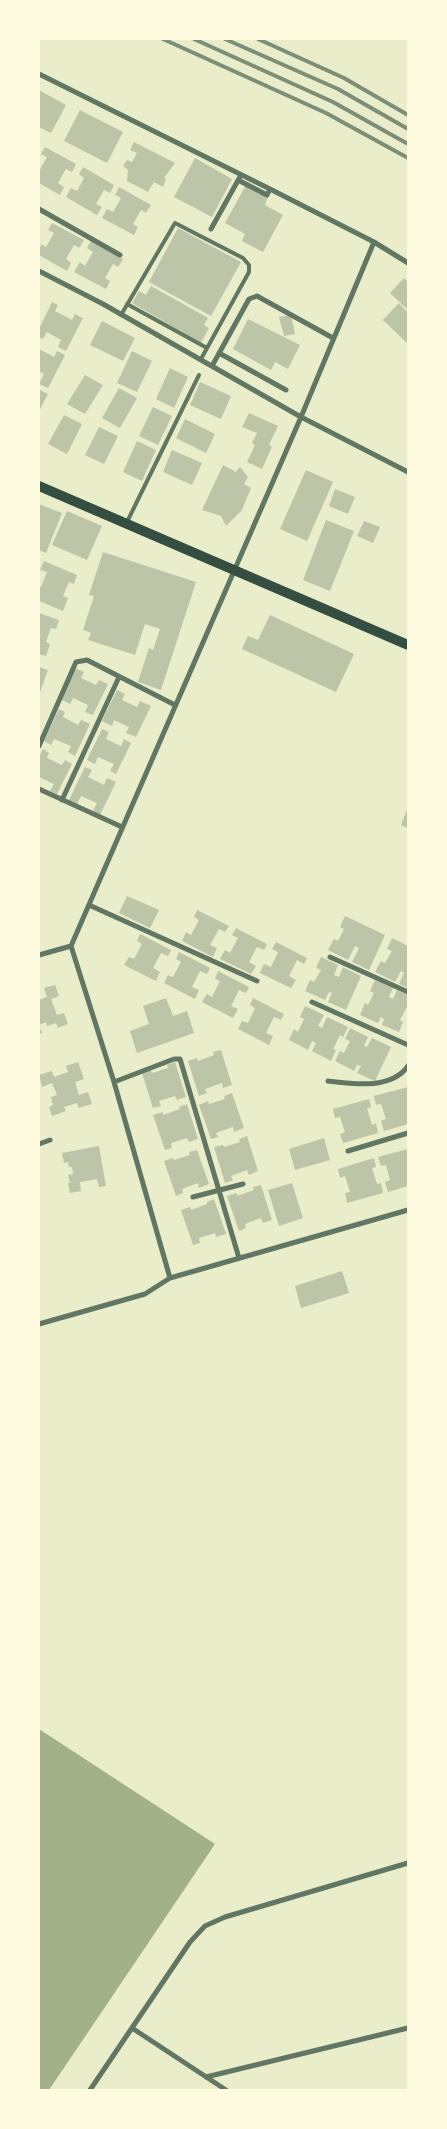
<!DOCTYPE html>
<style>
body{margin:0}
#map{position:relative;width:447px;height:2129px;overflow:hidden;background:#e9edc9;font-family:"Archivo Narrow",sans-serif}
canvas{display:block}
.frame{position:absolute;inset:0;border:40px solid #fefae0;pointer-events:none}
</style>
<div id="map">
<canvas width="447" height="2129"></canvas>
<div class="frame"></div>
</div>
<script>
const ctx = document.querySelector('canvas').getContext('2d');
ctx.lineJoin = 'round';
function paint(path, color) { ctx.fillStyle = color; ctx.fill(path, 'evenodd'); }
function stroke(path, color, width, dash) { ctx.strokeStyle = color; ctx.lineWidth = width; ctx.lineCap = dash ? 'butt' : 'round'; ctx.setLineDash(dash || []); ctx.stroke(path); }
paint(new Path2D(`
 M39,1729l176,115 -166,246h-10z`), '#a3b18a');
paint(new Path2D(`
 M39,90l27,15 -15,28 -12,-6z
 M80,110l43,22 -16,31 -43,-22z
 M134,142l41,21 -11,15 2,1 -3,8 -9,-5 -6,10 -21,-11 1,-11 -5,-4 4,-6 5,2 5,-9 -7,-3z
 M45,147l31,17 -4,8 -6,-3 -8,14 6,4 -4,8 -21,-12v-12l8,-14 -6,-3z
 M195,158l37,21 -20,38 -38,-20z
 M83,167l31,18 -4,8 -6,-3 -8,14 6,3 -5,8 -31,-18 5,-9 6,3 7,-13 -5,-4z
 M246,185l22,12 -3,8 18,10 -20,37 -21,-11 3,-7 -20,-11z
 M119,187l32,18 -5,8 -5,-3 -8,14 5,3 -4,8 -32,-17 5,-9 6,3 8,-14 -6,-3z
 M52,223l32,17 -5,8 -5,-3 -8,14 5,4 -4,8 -28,-16 2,-11 5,3 8,-14 -6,-3z
 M178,228l63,34 -30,54 -62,-34z
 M91,241l32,18 -5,8 -5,-3 -8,14 5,3 -4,8 -32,-17 6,-10 5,4 8,-14 -6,-4z
 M404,278l4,4v28l-18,-17z
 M151,286l57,32 -4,7 5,3 -8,15 -69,-40 7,-12 7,4z
 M52,302l6,3 -3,6 17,9 3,-6 8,4 -17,33 -8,-4 3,-7 -14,-8 -4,7 -4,-2v-8z
 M399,303l9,10v31l-25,-24z
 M291,315l4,19 -11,2 -5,-19z
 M248,319l52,26 -12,24 -13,-7 -4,8 -38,-21z
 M102,321l33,17 -12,23 -33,-16z
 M39,349l15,8 3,-6 8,4 -17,33 -9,-4 5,-10 -5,-3z
 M132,351l20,10 -15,31 -20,-9z
 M170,368l18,9 -14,31 -18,-9z
 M85,375l18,10 -18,29 -18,-10z
 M200,382l31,14 -10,23 -31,-14z
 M119,388l18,10 -17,30 -18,-10z
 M40,390l8,4 -9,17v-19z
 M153,407l19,9 -14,29 -19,-9z
 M249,413l29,13 -9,19 3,2 -10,22 -15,-7 8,-17 -3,-2 5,-10 -15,-6z
 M64,415l18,9 -15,30 -19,-10z
 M185,419l30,15 -9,19 -30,-15z
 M99,427l19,9 -14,28 -19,-9z
 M137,441l19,9 -14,31 -19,-9z
 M172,450l30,13 -10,22 -29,-13z
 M223,465l13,7 4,-5 8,10 -4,7 7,4 -9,22 -16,16 -5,-10 -19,-6z
 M306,470l27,12 -26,59 -27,-12z
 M335,489l20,8 -7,17 -19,-8z
 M39,504l23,9 -16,40 -7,-3z
 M67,511l35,15 -15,34 -35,-15z
 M326,520l28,11 -24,60 -27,-11z
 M364,521l16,6 -7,16 -16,-7z
 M103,552l93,30 -35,108 -23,-8 11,-34 4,2 7,-21 -15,-5 -10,31 -47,-15 3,-7 -8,-3 11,-34 -5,-1z
 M44,561l33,14 -3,9 -5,-2 -6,14 5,2 -5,13 -24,-10v-14h2l6,-15 -7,-2z
 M39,613l20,7 -3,9 -5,-1 -5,14 4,2 -4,12 -7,-2z
 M270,615l84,39 -18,38 -94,-43 6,-13 10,4z
 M39,667l9,3 -9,25z
 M75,668l9,4 -3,6 15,7 3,-5 9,4 -15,31 -8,-3 3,-7 -15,-7 -3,6 -10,-5z
 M117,690l8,4 -3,6 15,7 3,-6 11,5 -15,31 -10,-4 3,-6 -15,-7 -2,6 -10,-5z
 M59,709l6,3 -2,5 15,8 3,-5 9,4 -15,32 -7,-4 3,-6 -17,-7 -3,6 -7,-4z
 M102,729l7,3 -3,7 15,7 3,-7 7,4 -15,31 -6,-3 4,-7 -16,-7 -3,7 -8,-4z
 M43,749l6,4 -2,5 15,7 3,-5 7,4 -15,30 -7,-3 4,-7 -15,-7v-20z
 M85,767l7,3 -4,7 16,8 3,-7 9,4 -16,33 -7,-4 4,-8 -16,-7 -4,8 -8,-4z
 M408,807v21l-7,-3z
 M127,896l32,14 -9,18 -31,-15z
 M197,910l32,16 -4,6 -6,-3 -9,16 7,3 -4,9 -31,-16 4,-9 5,3 8,-15 -5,-3z
 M345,916l40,19 -16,35 -17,-8 7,-14 -4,-2 -7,14 -20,-10 6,-11 4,2 6,-12 -4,-2z
 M236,928l31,16 -3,6 -7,-3 -8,15 7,4 -5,8 -31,-15 5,-9 5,3 8,-15 -6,-3z
 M140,934l31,16 -3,6 -7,-3 -8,15 7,4 -4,9 -32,-16 5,-8 5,2 8,-15 -5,-3z
 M392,938l16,8v42l-9,-4 5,-11 -3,-2 -6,11 -20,-10 6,-11 4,2 7,-12 -5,-2z
 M276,942l31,16 -3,6 -7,-4 -8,16 7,4 -5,8 -31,-15 4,-9 7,3 7,-15 -6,-3z
 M179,952l31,16 -3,6 -7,-3 -8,16 7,3 -4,9 -31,-16 4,-8 5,2 8,-15 -5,-3z
 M321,957l17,8 -4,10 5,2 4,-10 18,9 -15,34 -18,-8 4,-9 -3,-1 -4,8 -20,-9 5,-11 4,2 7,-12 -5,-2z
 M218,971l31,16 -3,6 -7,-3 -8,16 7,3 -5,9 -31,-16 5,-8 5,3 8,-16 -5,-2z
 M375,980l18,8 -4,9 4,2 4,-9 11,5v12h-1l-7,13 3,2 -4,10 -17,-7 2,-6 -3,-2 -3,6 -18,-8 5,-12 3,2 6,-12 -4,-2z
 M55,985l4,11 -8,3 6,16 7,-2 4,11 -10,4 -2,-5 -9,3 -1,-4 -7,3 3,8 -3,1v-34l8,-3 -3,-9z
 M166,998l7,18 14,-5 7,22 -57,20 -7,-22 19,-7 -6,-18z
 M253,998l31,16 -3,6 -7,-3 -8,16 7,3 -4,9 -31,-16 4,-8 6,2 7,-15 -5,-3z
 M305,1006l19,9 -6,11 4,2 5,-11 21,10 -5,10 -3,-2 -7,14 3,1 -5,11 -19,-10 4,-8 -4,-2 -4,9 -19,-10 5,-11 4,3 6,-13 -4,-2z
 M350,1028l18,9 -4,9 3,1 5,-9 19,9 -16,34 -18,-8 4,-7 -4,-1 -3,6 -19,-10 5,-10 4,2 6,-12 -5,-2z
 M221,1050l11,35 -9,3 -1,-5 -17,6 2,4 -8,3 -11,-35 9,-3 1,3 16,-6 -1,-3z
 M78,1062l6,17 -9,3 4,13 9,-3 4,12 -13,4 -2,-5 -13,4 2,4 -14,5 -3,-9 4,-2 -2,-8 6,-2 -5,-12 -10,4 -3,-12 13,-4 2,6 14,-5 -2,-6z
 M175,1062l11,35 -9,3 -2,-4 -16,5 2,5 -8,2 -11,-35 9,-3 1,3 16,-5 -1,-3z
 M408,1087v37l-24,7 -3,-10 5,-2 -5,-15 -5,1 -2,-9z
 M232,1093l12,35 -10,4 -1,-5 -17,6 2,4 -7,2 -12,-34 9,-4 1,3 16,-5 -1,-3z
 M369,1099l2,8 -4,1 5,17 4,-2 2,10 -35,10 -3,-9 5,-2 -5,-15 -5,1 -2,-9z
 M187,1104l11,35 -9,3 -2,-4 -16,5 1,5 -7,2 -12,-35 10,-3v3l17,-6 -1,-2z
 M247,1136l11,35 -9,4 -2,-5 -16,6 2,4 -8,3 -11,-36 9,-2 1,2 16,-5 -1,-3z
 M324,1138l6,22 -35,10 -6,-21z
 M99,1146l7,40 -7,1 -2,-8 -17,3 1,9 -11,2 -2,-10h2l-2,-8 5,-1 -1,-7h-3l-1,-5 -4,1 -2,-10z
 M408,1149v37l-20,6 -3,-10 5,-2 -4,-15 -5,1 -3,-9z
 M197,1150l12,34 -10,4 -1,-5 -16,6 1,4 -7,3 -12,-35 9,-3 1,2 16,-5 -1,-3z
 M374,1158l2,9 -4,1 5,16 4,-1 2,10 -36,10 -2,-10 5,-1 -5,-16 -5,2 -2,-9z
 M292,1183l11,35 -24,8 -11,-36z
 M261,1185l11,35 -9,3 -2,-5 -16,6 1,4 -7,3 -12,-35 10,-3v3l17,-6 -1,-3z
 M214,1199l12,35 -10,3 -1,-4 -16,5 1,5 -7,2 -12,-35 9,-3 1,3 16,-6v-2z
 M342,1271l7,22 -48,15 -6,-22z`), '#bcc5a7');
stroke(new Path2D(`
 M127,304l80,44
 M121,315l54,-92 68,35 6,7v7l-48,87
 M126,524l73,-149`), '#617663', 4);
stroke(new Path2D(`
 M39,74l231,115 104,53 34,21
 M238,180l29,15 3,-6
 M39,209l81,46
 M211,229l30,-54
 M39,271l64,33 198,113 107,55
 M219,353l67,37
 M212,366l37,-67 8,-3 76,42
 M39,746l37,-84 11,-2 88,45
 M39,789l83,38
 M62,800l57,-123
 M89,905l168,76
 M71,946l43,136 56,196
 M39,955l32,-9 230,-529 73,-175
 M330,957l78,35
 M312,1002l96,43
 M328,1081c25,3 63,9 80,-15
 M114,1082l60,-23h6l59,199
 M39,1144l11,-4
 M348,1151l60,-18
 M193,1197l50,-13
 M39,1324l106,-30 25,-16 238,-68
 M132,2028l94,62
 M206,2077l202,-49
 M90,2090l100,-148 15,-16 20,-9 183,-54`), '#617663', 5);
stroke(new Path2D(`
 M39,486l369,159`), '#344e41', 10);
stroke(new Path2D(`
 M163,39l163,74 82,45
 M194,39l139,63 75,42
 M225,39l113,50 70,40
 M258,39l86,39 64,37`), '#7c8e77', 4);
</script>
